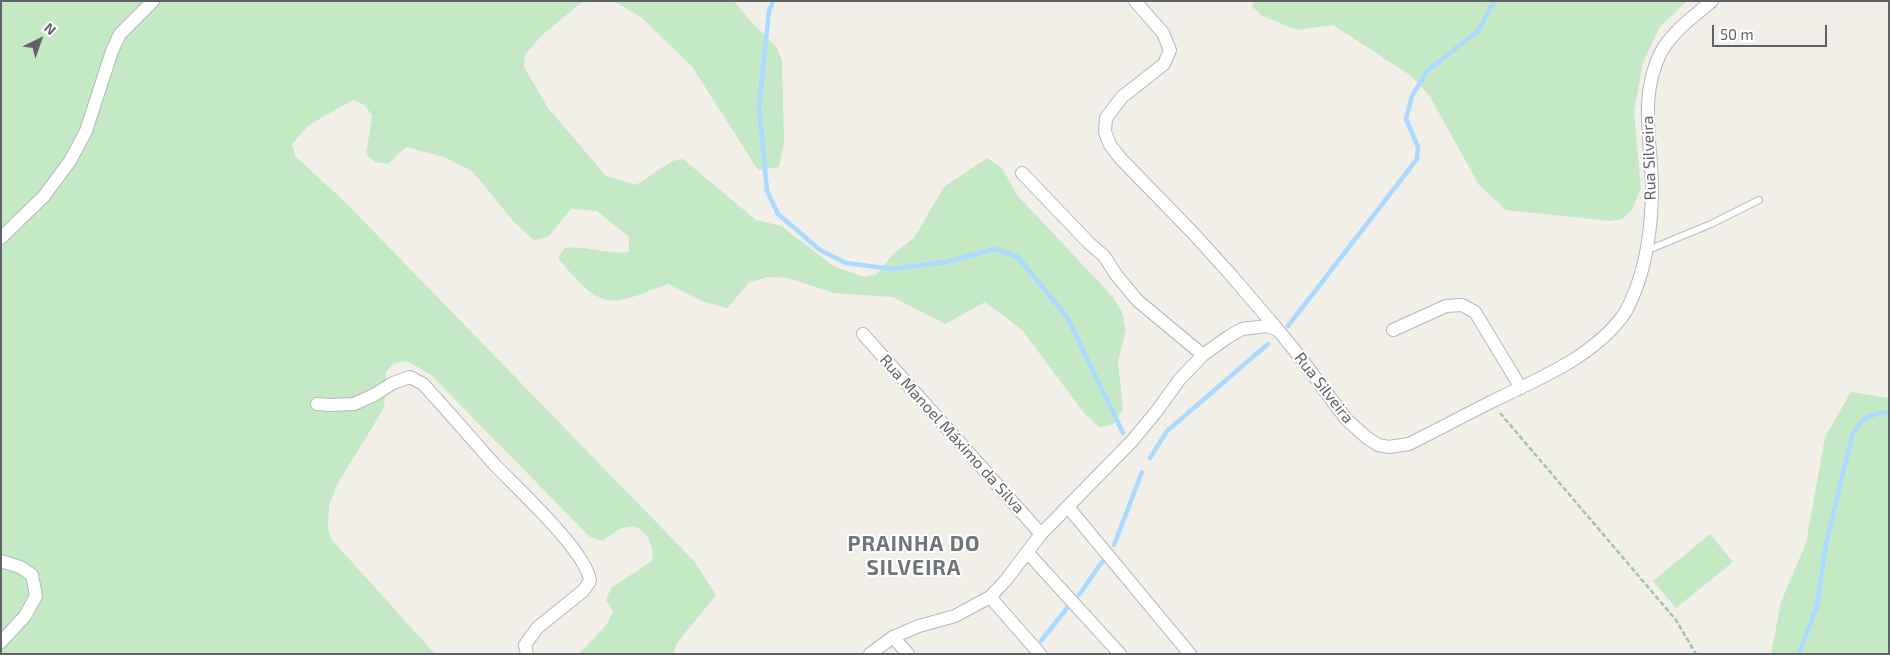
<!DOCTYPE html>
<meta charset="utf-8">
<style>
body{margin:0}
#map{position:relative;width:1890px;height:655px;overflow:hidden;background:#f1efe8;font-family:"Exo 2",sans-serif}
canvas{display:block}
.frame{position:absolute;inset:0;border:2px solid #5f6368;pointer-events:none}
.north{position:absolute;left:15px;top:15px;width:50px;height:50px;-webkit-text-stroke:4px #fff;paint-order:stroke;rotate:42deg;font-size:14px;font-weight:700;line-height:20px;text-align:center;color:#5f6368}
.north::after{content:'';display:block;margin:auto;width:18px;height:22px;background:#5f6368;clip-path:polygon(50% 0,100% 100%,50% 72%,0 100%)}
.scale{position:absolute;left:1712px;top:25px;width:115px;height:22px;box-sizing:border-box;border:2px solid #5f6368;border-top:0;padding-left:6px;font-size:15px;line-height:18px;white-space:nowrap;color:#5f6368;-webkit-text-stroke:4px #fff;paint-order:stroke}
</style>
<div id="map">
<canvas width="1890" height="655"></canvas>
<div class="frame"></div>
<div class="north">N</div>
<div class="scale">50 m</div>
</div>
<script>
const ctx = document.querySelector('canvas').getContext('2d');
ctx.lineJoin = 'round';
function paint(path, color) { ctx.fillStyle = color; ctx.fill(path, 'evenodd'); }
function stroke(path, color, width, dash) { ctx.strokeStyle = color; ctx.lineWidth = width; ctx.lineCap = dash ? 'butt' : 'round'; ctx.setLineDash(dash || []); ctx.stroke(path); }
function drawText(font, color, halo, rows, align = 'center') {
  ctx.font = font + ' "Exo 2",sans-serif'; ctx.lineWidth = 4; ctx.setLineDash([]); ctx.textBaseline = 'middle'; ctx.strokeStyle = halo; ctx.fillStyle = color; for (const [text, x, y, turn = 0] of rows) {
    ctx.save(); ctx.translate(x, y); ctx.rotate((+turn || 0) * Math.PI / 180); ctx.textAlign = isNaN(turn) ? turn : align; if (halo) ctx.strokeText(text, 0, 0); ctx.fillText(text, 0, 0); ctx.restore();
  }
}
paint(new Path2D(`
 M1,1h588l-8,2 -40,33 -16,19 -1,12 24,41 58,68 30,9 36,-24 11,-2 73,61 25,6 54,41 30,10 12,-3 16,-20 21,-16 30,-51 43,-29 15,10 15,27 95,101 10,16 4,18 -8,31 5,49 -11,15 -13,2 -15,-14 -62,-83 -37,-28 -40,22 -52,-27 -59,-4 -46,-15 -21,-1 -18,6 -22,25 -25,-7 -34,-17c-16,5 -33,14 -49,16 -26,5 -46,-25 -61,-42l7,-10c22,-3 42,7 64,4v-15l-32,-26 -26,-2 -23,28 -14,3 -20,-18 -41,-50 -29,-15 -38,-10 -18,17 -13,-2 -9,-8 6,-38 -7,-11 -12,-5 -44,25 -17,19 3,12 49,45 350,360 22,34 -39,48 -4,11h-94l29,-31 5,-12 -7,-11 5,-12 42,-28c0,-17 -8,-39 -30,-32 -7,2 -14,9 -21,13l-12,-4 -160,-163 -23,-13 -13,2 -8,9 -2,36 -46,75 -9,22 -1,24 4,11 103,114h-434z
 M614,1h120l17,21 26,26 5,12 2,82 -5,25 -21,3 -65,-102 -51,-50z
 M1254,1h433l-28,27 -16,35 -9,49 7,77 -10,22 -9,8 -12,2 -104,-11 -27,-25 -50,-90 -19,-20 -77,-50 -37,5 -35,-15 -9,-9z
 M1851,392l38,6v256h-118l10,-52 25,-59 19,-106z
 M1710,534l23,28 -57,46 -23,-27z`), '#c5e8c5');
stroke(new Path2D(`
 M773,1l-4,10 -10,95 8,85 11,23 42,36 26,13 46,6 54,-7 49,-13 23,8 49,60 56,116
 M1288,326l129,-167 1,-12 -12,-28 6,-23 15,-25 52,-41 15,-29
 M1150,458l17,-27 101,-87
 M1114,545l28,-73
 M1079,595l23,-33
 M1041,641l27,-34
 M1799,654l18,-48 9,-62 26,-108c9,-18 17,-22 37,-24`), '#aadaff', 4.5);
const lane = new Path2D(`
 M1648,250l63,-26 48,-24`);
const street = new Path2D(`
 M1135,1l28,32 7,17 -6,14 -42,33 -16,21 -1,14 5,13 11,14 72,74 38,42 47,55
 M1022,173l67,70 15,13 13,20 21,25 65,54
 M1,238l43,-42 26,-35 16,-30 26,-80 8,-17 33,-33
 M1393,330l53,-24 16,-1 13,7 46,76
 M863,334l178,200
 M317,404l13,1 24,-1 20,-9 19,-12 17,-6 13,7c24,26 47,53 71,80 22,23 93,88 96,117l-7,10 -46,37 -12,17 2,9
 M1068,507l122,147
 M1027,552l93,102
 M1,561l19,6 12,8 4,21 -11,20 -24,26
 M990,597l50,57
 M893,637l15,17
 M870,654l23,-17 26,-11 36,-10 35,-19 16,-17 35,-46 91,-93 24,-29 24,-33 23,-24 25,-18 14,-8 25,-3 11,4 22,27 46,62 20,18 12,8 11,2 20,-3c28,-14 56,-29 84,-43 45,-22 98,-43 129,-84 7,-9 12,-23 16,-34 11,-32 14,-64 14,-97 -1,-46 -13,-91 9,-134 12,-21 33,-36 51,-51`);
stroke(lane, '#b5b8bc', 8);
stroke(street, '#b5b8bc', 14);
stroke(new Path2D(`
 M1500,413l176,207 20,34`), '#9cc7a9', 2.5, [5, 2.5]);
stroke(lane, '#fff', 6);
stroke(street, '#fff', 12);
drawText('16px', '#5f6368', '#fff', [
 ["Rua Silveira",1649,158,-92],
 ["Rua Silveira",1324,388,52],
 ["Rua Manoel Máximo da Silva",952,434,48]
]);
ctx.letterSpacing = '1px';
drawText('bold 21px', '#70757a', '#fff', [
 ["PRAINHA DO",914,544],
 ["SILVEIRA",914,568]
]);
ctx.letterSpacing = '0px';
</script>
